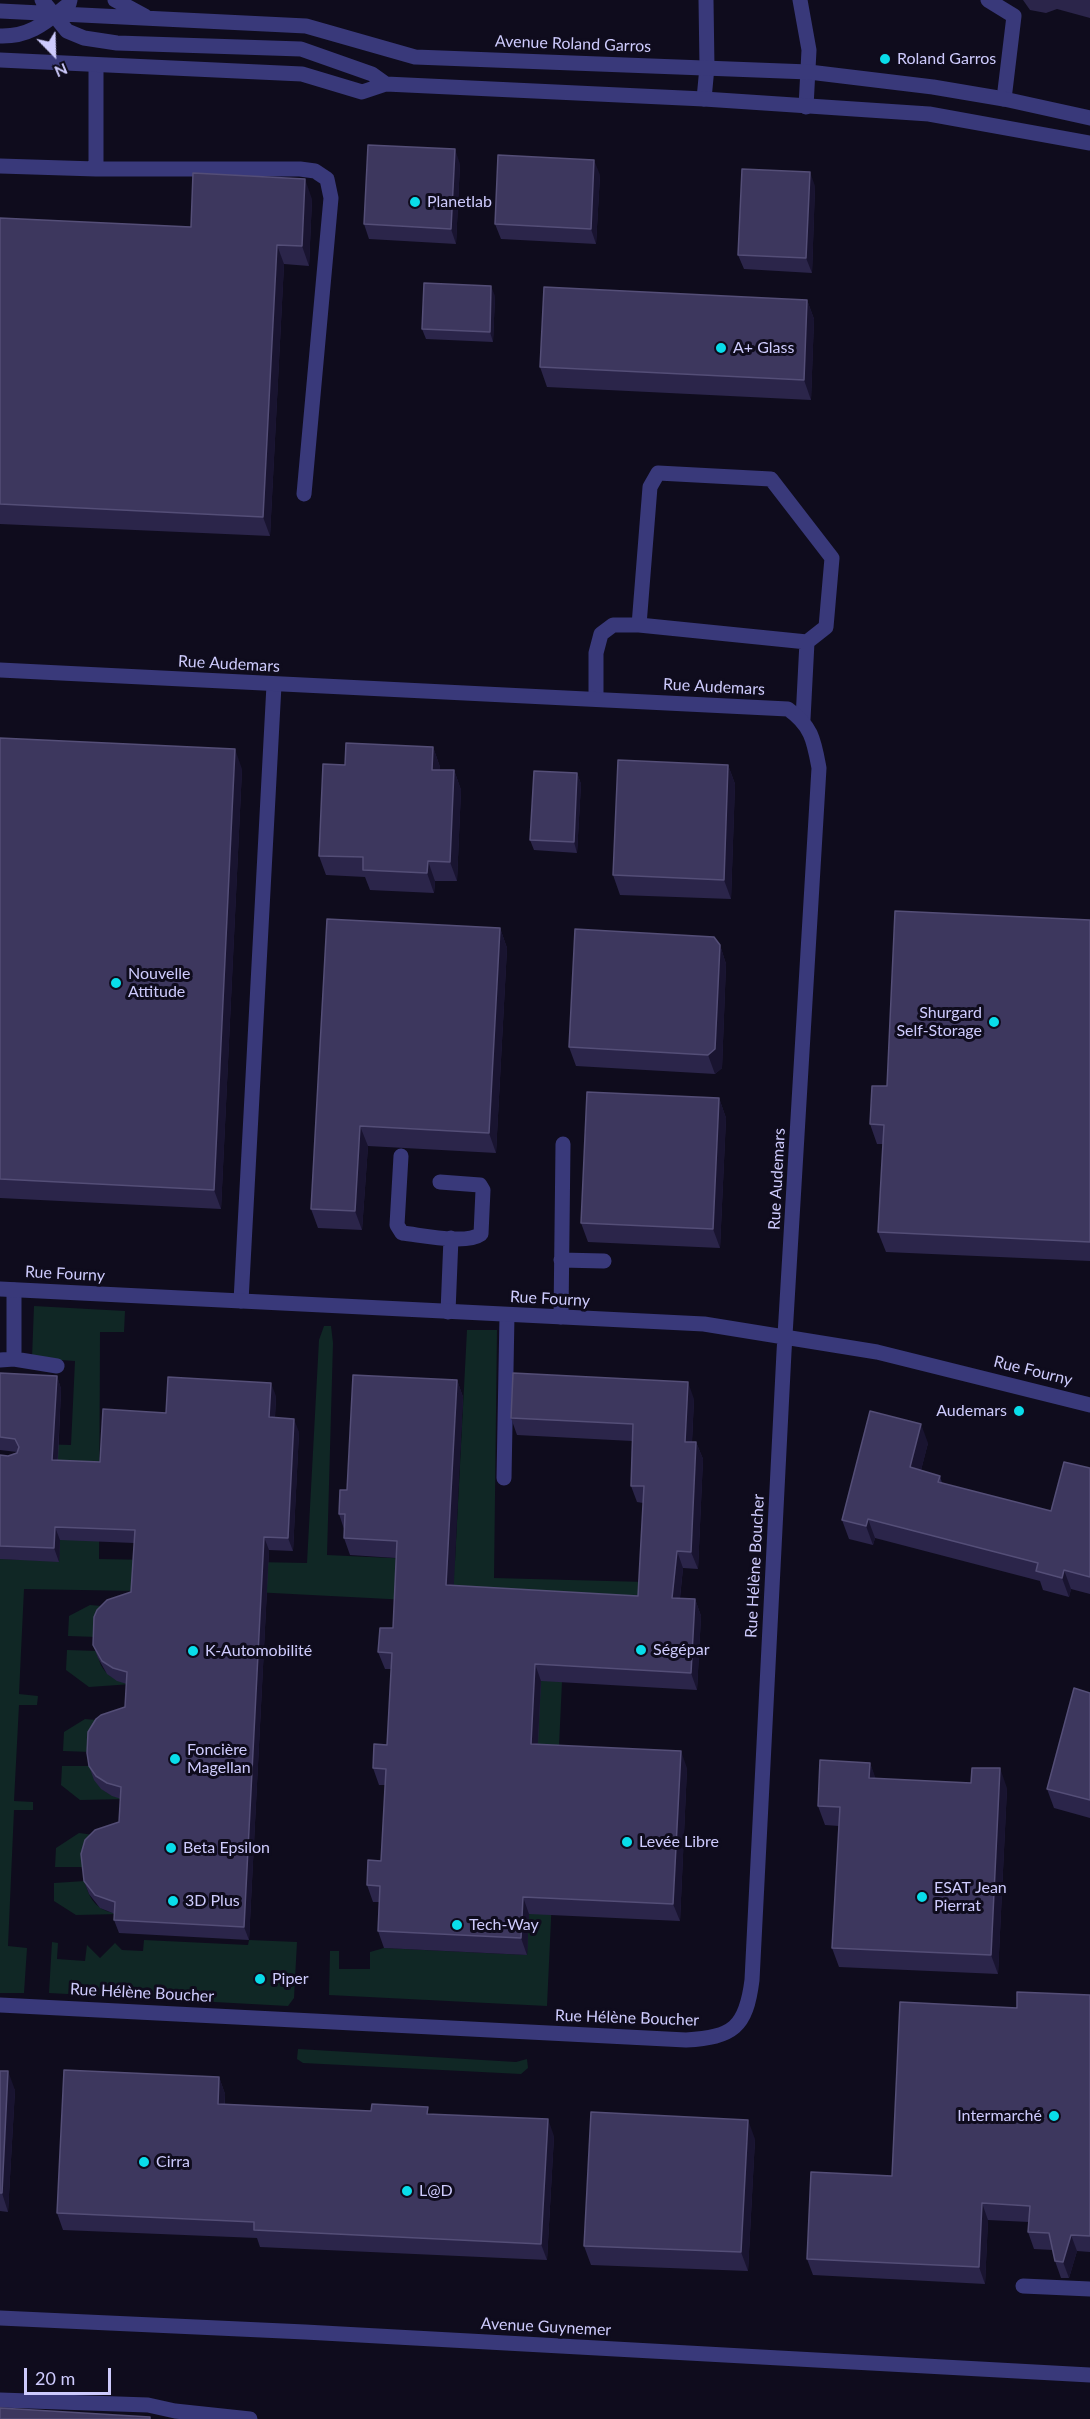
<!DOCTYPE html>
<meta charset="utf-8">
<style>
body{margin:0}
#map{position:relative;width:1090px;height:2419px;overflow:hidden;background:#0f0c1d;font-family:Lato,sans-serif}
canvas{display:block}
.north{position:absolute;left:24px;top:24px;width:60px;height:60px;-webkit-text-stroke:4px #0f0c1d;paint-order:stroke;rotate:157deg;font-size:16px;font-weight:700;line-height:24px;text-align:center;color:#cecbfd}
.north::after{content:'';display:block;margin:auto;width:21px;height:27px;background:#cecbfd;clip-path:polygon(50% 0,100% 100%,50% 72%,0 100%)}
.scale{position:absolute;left:24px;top:2368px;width:87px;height:27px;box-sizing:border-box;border:3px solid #cecbfd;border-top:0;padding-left:8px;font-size:18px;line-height:21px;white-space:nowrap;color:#cecbfd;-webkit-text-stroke:4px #0f0c1d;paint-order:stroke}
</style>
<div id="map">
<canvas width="1090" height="2419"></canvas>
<div class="north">N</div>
<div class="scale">20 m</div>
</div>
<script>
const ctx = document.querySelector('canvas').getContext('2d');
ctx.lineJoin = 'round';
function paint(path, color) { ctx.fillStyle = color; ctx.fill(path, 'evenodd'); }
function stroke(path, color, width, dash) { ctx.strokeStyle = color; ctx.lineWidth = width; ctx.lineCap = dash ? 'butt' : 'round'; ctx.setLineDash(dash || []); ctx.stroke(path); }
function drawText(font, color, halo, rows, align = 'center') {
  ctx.font = font + ' Lato,sans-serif'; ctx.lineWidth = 6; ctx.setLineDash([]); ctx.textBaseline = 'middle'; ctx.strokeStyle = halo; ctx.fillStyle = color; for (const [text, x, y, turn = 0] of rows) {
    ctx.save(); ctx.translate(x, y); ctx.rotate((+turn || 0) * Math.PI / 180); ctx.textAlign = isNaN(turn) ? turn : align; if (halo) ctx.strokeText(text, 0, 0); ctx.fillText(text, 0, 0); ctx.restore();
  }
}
paint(new Path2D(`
 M34,1306l91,5 -1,21h-24l-1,227 208,4 12,-223 5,-14h7l2,17 -6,212 128,6 12,-231h30l-3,248 152,4 -1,16 -79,-3 -19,411 -218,-11 1,-44h9v18h31v-17l14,-4 143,7 17,-348 -407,-21v5l-113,-2 -5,105 19,2 -1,9h-18l-5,96 19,1v8h-19l-6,136 19,2 -3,45h-24v-434l59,2 4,-87 -26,-30 34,1 4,-84 -43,-3z
 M90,1605l46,4 -39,28 -29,-1 1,-20z
 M67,1650l30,1c3,22 15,29 35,33l-43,3 -23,-17z
 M85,1719l45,4 -39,29 -28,-1 1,-19z
 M62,1766h29c3,20 15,30 35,33l-46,1 -19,-15z
 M79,1833l45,6 -39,28h-30l1,-19z
 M85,1881c4,21 15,31 35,33l-44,1 -22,-14v-18z
 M144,1940l104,5 1,-5 48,2 -3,56 -6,8 -239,-13 3,-51 6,1 -1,16 28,2 2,-16 13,13 15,-15 7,7 21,1z
 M298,2049l218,13 11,-3 1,9 -7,6 -218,-11 -6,-4z`), '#102725');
stroke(new Path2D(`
 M800,0l9,50 -3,57
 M988,0l26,16 -10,83
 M704,99l3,-32 -1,-67
 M0,166l96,3h204l15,2 12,8 4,19 -27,296
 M96,169v-103
 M639,625l168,17
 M596,699v-46l5,-19 12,-9h26l11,-138 8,-14 113,6 61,79 -6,69 -19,15 -4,77
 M401,1156l-4,69 5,8c20,2 64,12 79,1l2,-44 -3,-5 -40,-3
 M561,1260l43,1
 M241,1301l33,-616
 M448,1312l3,-74
 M561,1317l2,-173
 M14,1359v-69
 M0,1360l14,-1 43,7
 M504,1478l3,-163
 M1023,2286l67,3
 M0,2400l148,5 27,6 75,8`), '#39397a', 15);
stroke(new Path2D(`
 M42,0l25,31 17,7 33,5 184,6 71,25 14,10
 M115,0l30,16
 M0,11l306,15 109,31 394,15 124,15 71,12 86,19
 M0,36c31,1 47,-15 69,-32l1,-4
 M0,60l302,14 60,18 24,-8 318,15 225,15 161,29
 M0,670l788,39c24,17 26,32 31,59l-35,584 -32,628c-6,48 -19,57 -66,60l-686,-35
 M0,1289l704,35 173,28 213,53
 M0,2318l305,14 785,43`), '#39397a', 15);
paint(new Path2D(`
 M1023,0h67v18l-33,-9 -11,4 -16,-3z
 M460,164l-4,80 -87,-5 -5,-15z
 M600,175l-4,69 -95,-5 -6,-15z
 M815,186l-3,87 -68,-4 -6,-14z
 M312,199l-3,67 -25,-2 -14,272 -270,-12v-306l191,9z
 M495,296l-2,46 -67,-3 -4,-10z
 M807,300l7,19 -3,81 -264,-13 -7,-20z
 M0,738l242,31 -21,440 -221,-11z
 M433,747l7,20v3h14l7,20 -4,91h-22l-1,12 -64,-3 -5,-13 -39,-2 -7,-19 26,-91z
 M728,765l7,19 -4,115 -111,-4 -7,-20z
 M577,773l4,11 -4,69 -43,-3 -4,-10z
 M327,919l173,9 7,20 -11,205 -128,-7 -6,84 -44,-2 -7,-19z
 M1090,920v341l-204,-9 -8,-20 5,-88h-6l-7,-20 17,-38z
 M720,945l6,19 -4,104 -7,6 -139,-8 -7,-19z
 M719,1098l7,20 -6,130 -132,-6 -7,-19z
 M0,1373l57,3 4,13 -3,71 42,2 66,-49 110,-17 -1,21 24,15 -6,119 -24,-1 -20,390 -130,-7 -5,-13 1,-6 -15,-6 -11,-14 -5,-13 35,-59 2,-23 -9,-3 -11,-7 -7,-9 -5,-14 36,-59 2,-23 -10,-3 -10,-7 -9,-16 -5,-13 38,-53 3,-49 -74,-3 -1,22 -59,-3v-104l8,1 9,-4 -17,-2z
 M457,1380l6,17 -10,189 185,10 5,-93 -6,-1 -6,-16 1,-45 -115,-6 -6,-17 183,-19 -2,43h4l7,17 -5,110 -15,-1 -3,30 15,1 6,17 -4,74 -156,-9 -3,63 149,24 -7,153 -151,-7 -2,41 -143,-7 -6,-17 1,-29h-6l-6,-17 14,-24 4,-76h-6l-6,-17 14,-23 4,-76h-6l-7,-17 15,-24 3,-70 -46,-3 -6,-17v-9l-5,-15 8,-24z
 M928,1443l-7,27 19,6 2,7 109,28 39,-43v126l-19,-5 -2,8 -26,-7 -3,-9 -165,-43 -2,7 -24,-6 -7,-19z
 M1090,1693v125l-36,-10 -7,-19z
 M870,1763l5,15 132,10 -9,186 -159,-7 -7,-19 7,-122 -14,-1 -7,-19z
 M1090,1995v257l-13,-1 -8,27h-8l-6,-17 -2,-11 -19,-1 -6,-17 1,-10 -41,-2 -3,64 -172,-9 -6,-16 85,-83 125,-168z
 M0,2071l15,19 -7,122 -8,-1z
 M219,2077l6,17v10l205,10 124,22 -7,124 -287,-13 -3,-9 -194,-8 -6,-17z
 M755,2139l-7,132 -157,-6 -7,-19z`), '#2b254a');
paint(new Path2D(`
 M455,149l5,15 -4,80 -5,-15z
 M594,160l6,15 -4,69 -5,-15z
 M810,172l5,14 -3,87 -6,-15z
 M305,179l7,20 -3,67 -7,-20z
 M277,245l7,19 -14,272 -7,-19z
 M491,286l4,10 -2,46 -3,-10z
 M807,300l7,19 -3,81 -7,-20z
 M433,747l7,20 -1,22 -7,-19z
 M235,749l7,20 -21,440 -7,-19z
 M728,765l7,19 -4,115 -7,-19z
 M454,770l7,20 -4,91 -7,-19z
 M577,773l4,11 -4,69 -3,-11z
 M428,861l7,20 -1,12 -7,-20z
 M500,928l7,20 -11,205 -7,-20z
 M720,945l6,19 -4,104 -7,6 -7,-19z
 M719,1098l7,20 -6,130 -7,-19z
 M360,1126l8,20 -6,84 -7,-19z
 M57,1376l4,13 -4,84 -5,-13z
 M457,1380l6,17 -10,205 -7,-17z
 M688,1382l6,17 -3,60 -6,-17z
 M271,1383l5,13 -2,34 -5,-13z
 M294,1419l5,13 -6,119 -5,-13z
 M921,1424l7,19 -11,43 -7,-19z
 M696,1442l7,17 -5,110 -7,-17z
 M868,1519l7,19 -2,7 -7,-19z
 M55,1527l5,13 -1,22 -5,-14z
 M264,1537l5,13 -20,390 -5,-13z
 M677,1551l6,17 -5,47 -6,-17z
 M1064,1570l7,19 -2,8 -7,-19z
 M695,1599l6,17 -4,74 -6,-17z
 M535,1664l6,17 -4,80 -6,-17z
 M681,1751l6,17 -7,153 -7,-17z
 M870,1763l7,19 -8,-4z
 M1000,1768l7,20 -9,186 -7,-19z
 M523,1897l6,17 -2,41 -6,-17z
 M8,2071l7,19 -7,122 -6,-19z
 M219,2077l6,17 -1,26 -6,-16z
 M548,2119l6,17 -7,124 -6,-16z
 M748,2120l7,19 -7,132 -7,-19z
 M982,2203l6,17 -3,64 -6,-17z
 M1071,2235l6,16 -8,27 -6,-16z`), '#191430');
const building = new Path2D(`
 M368,145l87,4 -4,80 -87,-5z
 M498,155l96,5 -3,69 -96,-5z
 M742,169l68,3 -4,86 -68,-3z
 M193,173l112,6 -3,67 -25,-1 -14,272 -263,-13v-286l191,9z
 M424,283l67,3 -1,46 -68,-3z
 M544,287l263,13 -3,80 -264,-13z
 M0,738l235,11 -21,441 -214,-11z
 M346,743l87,4 -1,23h22l-4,92 -22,-1 -1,12 -64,-3v-13l-44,-1 4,-92 22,1z
 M618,760l110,5 -4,115 -111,-5z
 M534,771l43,2 -3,69 -44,-2z
 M895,911l195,9v322l-212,-10 6,-107 -14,-1 2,-38h15z
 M327,919l173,9 -11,205 -129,-7 -5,85 -44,-2z
 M575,929l139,8 6,8 -5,104 -7,6 -139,-8z
 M587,1092l132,6 -6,131 -132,-6z
 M0,1373l57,3 -5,84 48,2 3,-53 63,4 2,-36 103,6 -2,34 25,2 -6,119 -24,-1 -20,390 -130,-7 1,-18 -20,-7 -11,-14 -3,-27 4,-14 10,-10 24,-8 2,-35 -14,-4 -11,-7 -7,-10 -2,-13 1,-21 8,-13 5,-4 24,-8 2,-35 -14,-4 -11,-7 -9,-16 1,-28 3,-7 10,-10 24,-8 4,-62 -80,-3 -1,21 -54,-2v-91l8,1 9,-3 2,-6 -4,-8 -15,-2z
 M513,1373l175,9 -3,60h11l-5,110 -14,-1 -5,47 23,1 -4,74 -156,-9 -4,80 150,7 -8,153 -150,-7 -2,41 -143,-7 2,-45 -13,-1 1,-25 13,1 5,-92 -13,-1 1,-24 13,1 5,-92 -14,-1 2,-24h13l4,-87 -53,-3 1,-24h-6l1,-24h7l6,-115 104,5 -11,205 192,11 6,-110h-13l2,-62 -122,-6z
 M870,1411l51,13 -11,43 30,9 -2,6 113,29 13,-49 26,6v109l-26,-7 -2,8 -26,-7 2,-8 -170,-44 -2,7 -24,-6z
 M1074,1688l16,5v107l-43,-11z
 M820,1760l50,3 -1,15 102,5 1,-15h28l-9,187 -159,-7 8,-141 -22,-1z
 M1017,1992l73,3v241l-19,-1 -8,27 -8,-1 -6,-28 -21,-1 2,-26 -48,-3 -3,64 -172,-8 4,-87 81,4 8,-174 117,6z
 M64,2070l155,7 -1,27 153,7 1,-7 56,3 -1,7 121,5 -7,125 -287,-14v-8l-197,-9z
 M0,2071h8l-6,122h-2z
 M591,2112l157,8 -7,132 -157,-6z
 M0,2408l150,9v2h-150z`);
paint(building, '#3d375e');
stroke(building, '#544e77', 1.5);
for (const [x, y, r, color] of [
 [885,59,6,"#09ddea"],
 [415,202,6,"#09ddea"],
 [721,348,6,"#09ddea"],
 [116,983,6,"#09ddea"],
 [994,1022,6,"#09ddea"],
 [1019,1411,6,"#09ddea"],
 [641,1650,6,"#09ddea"],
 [193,1651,6,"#09ddea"],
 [175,1759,6,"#09ddea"],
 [627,1842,6,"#09ddea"],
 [171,1848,6,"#09ddea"],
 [922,1897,6,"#09ddea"],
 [173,1901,6,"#09ddea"],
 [457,1925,6,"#09ddea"],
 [260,1979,6,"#09ddea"],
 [1054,2116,6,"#09ddea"],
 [144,2162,6,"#09ddea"],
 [407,2191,6,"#09ddea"]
]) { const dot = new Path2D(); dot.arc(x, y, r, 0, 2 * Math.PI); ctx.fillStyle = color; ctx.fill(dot); stroke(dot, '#0f0c1d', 2); }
drawText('16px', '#cecbfd', '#0f0c1d', [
 ["Avenue Roland Garros",573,44,2],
 ["Rue Audemars",229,664,3],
 ["Rue Audemars",714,687,3],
 ["Rue Audemars",777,1179,-87],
 ["Rue Fourny",65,1274,3],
 ["Rue Fourny",550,1299,3],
 ["Rue Fourny",1033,1371,14],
 ["Rue Hélène Boucher",755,1566,-87],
 ["Rue Hélène Boucher",142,1993,3],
 ["Rue Hélène Boucher",627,2018,2],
 ["Avenue Guynemer",546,2327,3]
]);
drawText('16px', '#cecbfd', '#0f0c1d', [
 ["Roland Garros",897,59],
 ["Planetlab",427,202],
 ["A+ Glass",733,348],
 ["Nouvelle",128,974],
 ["Attitude",128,992],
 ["Shurgard",982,1013,"right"],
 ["Self-Storage",982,1031,"right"],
 ["Audemars",1007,1411,"right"],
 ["Ségépar",653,1650],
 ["K-Automobilité",205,1651],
 ["Foncière",187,1750],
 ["Magellan",187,1768],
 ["Levée Libre",639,1842],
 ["Beta Epsilon",183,1848],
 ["ESAT Jean",934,1888],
 ["Pierrat",934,1906],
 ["3D Plus",185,1901],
 ["Tech-Way",469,1925],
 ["Piper",272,1979],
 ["Intermarché",1042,2116,"right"],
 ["Cirra",156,2162],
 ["L@D",419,2191]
], 'left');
</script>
